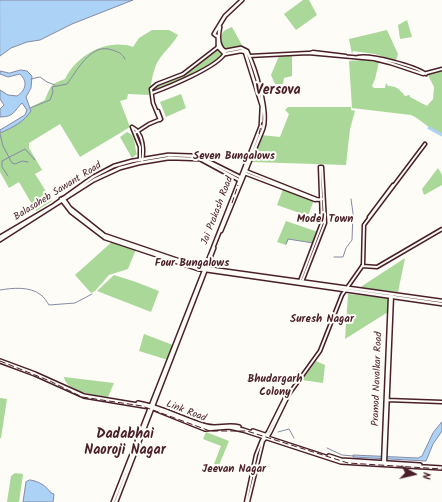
<!DOCTYPE html>
<style>
body{margin:0}
#map{position:relative;width:442px;height:502px;overflow:hidden;background:#fdfcf7;font-family:Kalam,sans-serif}
canvas{display:block}
.north{position:absolute;left:394px;top:454px;width:40px;height:40px;-webkit-text-stroke:3px #fdfcf7;paint-order:stroke;rotate:98deg;font-size:11px;font-weight:700;line-height:16px;text-align:center;color:#4a1f2b}
.north::after{content:'';display:block;margin:auto;width:14px;height:18px;background:#4a1f2b;clip-path:polygon(50% 0,100% 100%,50% 72%,0 100%)}
</style>
<div id="map">
<canvas width="442" height="502"></canvas>
<div class="north">N</div>
</div>
<script>
const ctx = document.querySelector('canvas').getContext('2d');
ctx.lineJoin = 'round';
function paint(path, color) { ctx.fillStyle = color; ctx.fill(path, 'evenodd'); }
function stroke(path, color, width, dash) { ctx.strokeStyle = color; ctx.lineWidth = width; ctx.lineCap = dash ? 'butt' : 'round'; ctx.setLineDash(dash || []); ctx.stroke(path); }
function drawText(font, color, halo, rows, align = 'center') {
  ctx.font = font + ' Kalam,sans-serif'; ctx.lineWidth = 4; ctx.setLineDash([]); ctx.textBaseline = 'middle'; ctx.strokeStyle = halo; ctx.fillStyle = color; for (const [text, x, y, turn = 0] of rows) {
    ctx.save(); ctx.translate(x, y); ctx.rotate((+turn || 0) * Math.PI / 180); ctx.textAlign = isNaN(turn) ? turn : align; if (halo) ctx.strokeText(text, 0, 0); ctx.fillText(text, 0, 0); ctx.restore();
  }
}
paint(new Path2D(`
 M303,0h6l8,15 -21,15 -12,-16z
 M407,20l5,17 -12,2 -2,-14z
 M232,27l11,20 -16,3c-5,-3 -8,-13 -4,-18 2,-2 6,-4 9,-5z
 M152,30h17l9,5c-5,9 -12,15 -18,23 -8,11 -8,25 -11,37l-21,-1 -1,5 -7,2 10,26 -50,30 -20,-33 -31,19v5l13,22 -7,4 17,27 -16,10 -17,-29 -10,6 -9,-16v-39l13,-6 18,-16v-4l14,-7c6,-15 6,-16 20,-21 12,-24 42,-41 68,-32l6,-9z
 M387,30l11,24 -2,7 -21,-7 -22,-3 -1,3 -3,-15z
 M218,49l5,6 -2,2 -37,22 -30,13 -2,-3 6,-5 25,-10z
 M279,56h13v20l-8,2 -1,6h-8l-4,-9z
 M361,60l18,2 -4,17 -3,7 2,2h11l1,-5 2,3c9,0 12,4 17,10l5,-1v2l17,9 6,-7 1,-12 -7,-14 15,-4v65c-12,-4 -20,-14 -31,-19l-59,-7 -3,-47z
 M181,94l5,14 -20,9 -6,-15z
 M288,107h63v3l4,1 -5,18 -4,36 -94,-3 9,-27 19,2 9,-23 -4,-4z
 M127,132c9,3 7,14 10,22l-5,4 -12,-21z
 M438,168l4,7v10l-18,10 -2,-6z
 M283,189l31,11 -6,16 -31,-11z
 M286,221l32,11 -5,11 -24,-4 -3,6 -9,-3z
 M114,240l23,7 -9,22 -19,6 -14,16 -4,2 -16,-18z
 M405,258l-7,34 -39,-4z
 M114,275l22,7 23,9 -8,21 -54,-21z
 M348,294l40,4v14l-43,27z
 M144,334l29,11 -5,15 -29,-9z
 M316,361l9,4 -2,18 -21,-3z
 M64,377l50,6 -6,14c-12,-2 -42,-5 -44,-20z
 M0,398l7,1 -6,39h-1z
 M206,432l23,9 -10,24 -5,-1 7,-18 -18,-7z
 M15,473l8,1 -4,28h-12l4,-26z`), '#a9d898');
const water = new Path2D(`
 M0,0h133l-61,24 -32,16 -13,2 -16,6 -11,8z
 M21,70l6,1 5,5 -1,12 -5,9 5,14c-7,11 -19,17 -31,22v-3l25,-15 2,-5 -5,-7c-8,8 -8,14 -22,14v-8l4,-4 -4,-6v-9l8,5 9,1c9,-6 11,-14 3,-22l-12,3 -8,-3v-3l9,2z
 M442,422v9l-9,13 -7,17 -73,-4v-2l65,3 4,-2 11,-23z
 M30,480c9,1 16,6 21,13l3,1 -1,8h-30l3,-20z`);
paint(water, '#acd2f5');
stroke(water, '#858aa4', 1);
stroke(new Path2D(`
 M31,79l9,-2 7,5 8,3
 M30,108l20,-8 3,-8 -1,-5 15,-3c10,-13 24,-42 45,-34 6,2 10,3 13,9
 M0,134l3,12 9,17 3,1 7,-3 6,1
 M8,176l-6,-9v-6l23,-12 10,11
 M286,244l2,-5 25,4
 M334,257h9l3,-9 6,-8 1,-27 -2,-14
 M0,290c12,-2 30,-4 41,5 3,2 6,7 8,10l26,-2 17,-9
 M278,432l11,-3 5,9
 M327,448l15,7 11,1`), '#858aa4', 1);
stroke(new Path2D(`
 M429,128l13,7`), '#acd2f5', 3);
const tertiary = new Path2D(`
 M310,53l3,-1 33,4
 M249,56l59,-3 66,6 16,4 33,11 19,-5
 M358,57c12,-3 57,9 68,17
 M152,93c16,-6 66,-26 73,-40
 M160,120l-7,-17 -2,-14 6,-5 26,-10 35,-27
 M132,127c12,6 12,24 10,35
 M132,127l8,20v13
 M135,133l14,-9 12,-5 -3,-8
 M246,171l73,29
 M244,173l71,27 7,-1
 M369,217l24,-32
 M362,266l15,1 65,-38
 M300,281l22,-58 -2,-56
 M302,282l23,-59 -3,-56h-2
 M387,400l55,2
 M383,463l7,-167
 M385,463l7,-167
 M246,502l10,-47 6,-15 6,-8 18,-36
 M248,502l15,-61 7,-8 19,-39 31,-43 22,-56 21,-30 1,-40 61,-81`);
const secondary = new Path2D(`
 M220,27c-2,9 -3,19 5,24l16,-3 6,3c8,17 22,60 16,78l-42,102
 M63,198l7,10 34,27 94,32 244,34
 M61,199l10,13 34,26 93,31 244,35
 M0,237l54,-32 39,-28 21,-11 18,-5 36,-6 30,1 42,21
 M0,240l94,-60 26,-12 19,-5 30,-5 31,1 39,21
 M113,502l148,-376 1,-20 -17,-54 -4,-1 -16,3 -7,-7v-10l-4,-3 11,-18 17,-16
 M116,502l98,-254`);
const primary = new Path2D(`
 M0,361l35,13 49,22 66,11 55,22 24,-2 14,3 98,32 101,6
 M138,403c24,4 44,16 68,23 11,3 22,-2 33,1
 M253,431l15,5
 M329,456l12,4 79,5`);
stroke(tertiary, '#4a1f2b', 5);
stroke(secondary, '#4a1f2b', 5.5);
stroke(primary, '#4a1f2b', 6);
stroke(tertiary, '#fdfcf7', 2);
stroke(secondary, '#fdfcf7', 2.5);
stroke(primary, '#fdfcf7', 3);
stroke(new Path2D(`
 M259,134l3,-12
 M232,203l6,-18
 M0,361l50,20 32,16 60,9 68,25h37l101,32 94,6`), '#4a1f2b', 1, [6, 3]);
drawText('10px', '#4a1f2b', '#fdfcf7', [
 ["Balasaheb Sawant Road",58,192,-32],
 ["Jai Prakash Road",218,211,-69],
 ["Pramod Navalkar Road",378,379,-88],
 ["Link Road",186,412,21]
]);
drawText('bold 11px', '#4a1f2b', '#fdfcf7', [
 ["Seven Bungalows",234,157],
 ["Model Town",325,220],
 ["Four Bungalows",192,264],
 ["Suresh Nagar",322,320],
 ["Bhudargarh",275,380],
 ["Colony",275,393],
 ["Jeevan Nagar",234,470]
]);
drawText('bold 14px', '#4a1f2b', '#fdfcf7', [
 ["Versova",278,92],
 ["Dadabhai",125,436],
 ["Naoroji Nagar",125,452]
]);
</script>
